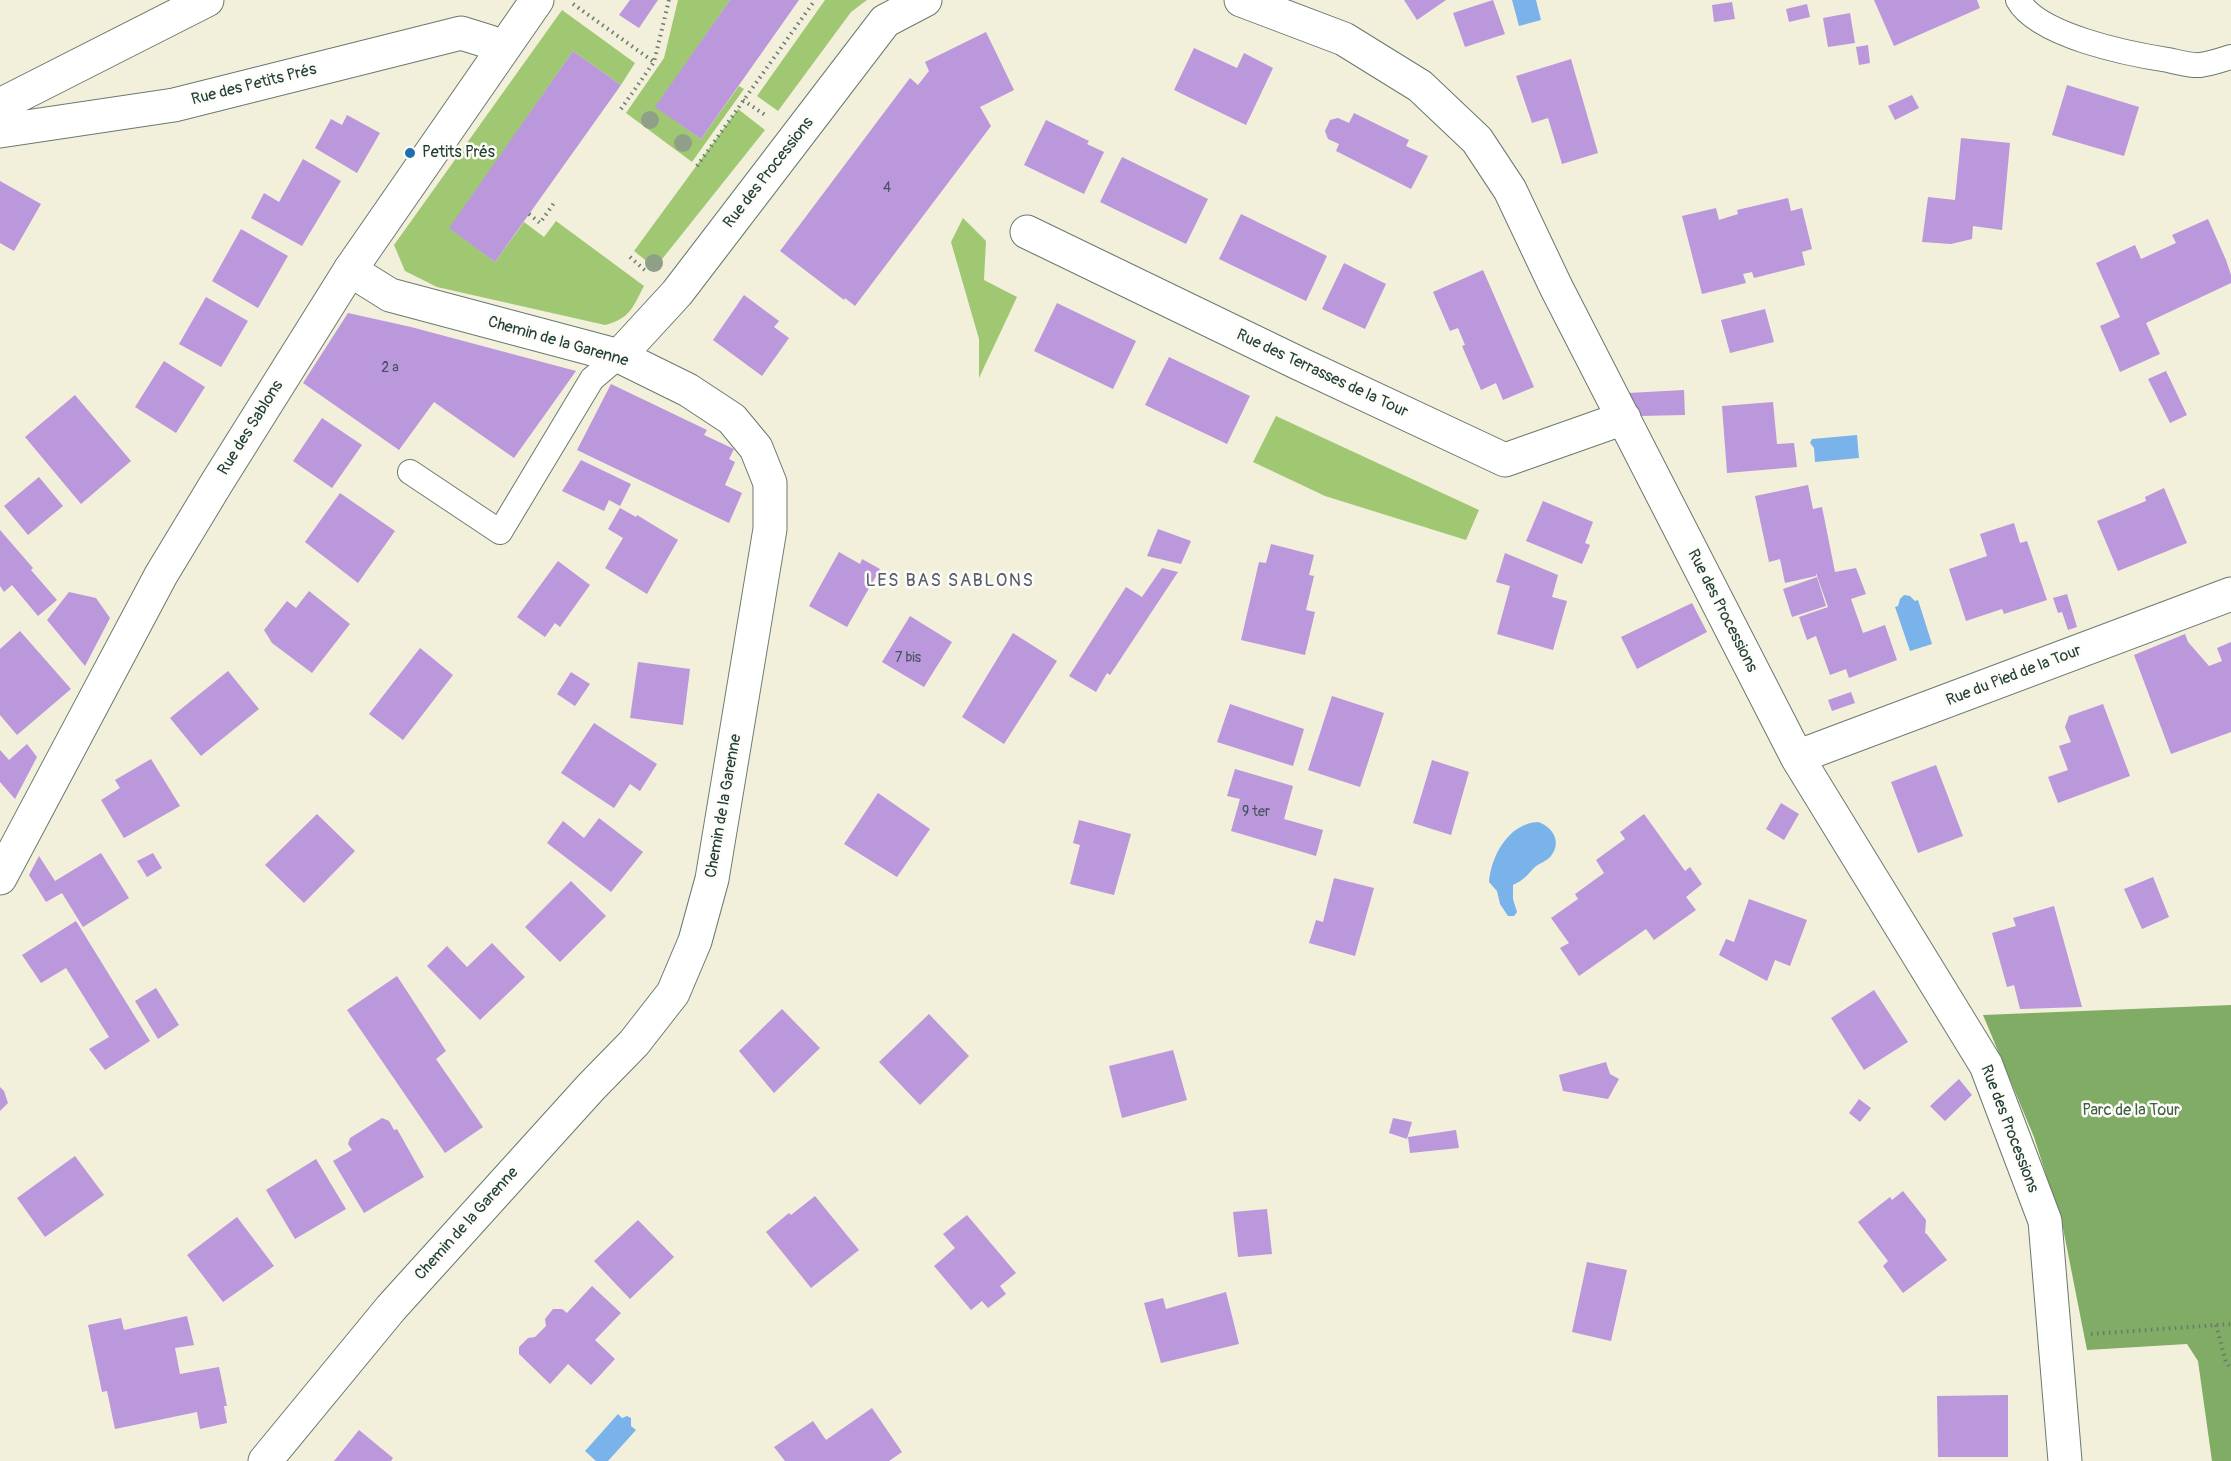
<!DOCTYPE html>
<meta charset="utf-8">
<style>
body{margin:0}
canvas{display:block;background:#f2efdb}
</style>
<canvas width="2231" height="1461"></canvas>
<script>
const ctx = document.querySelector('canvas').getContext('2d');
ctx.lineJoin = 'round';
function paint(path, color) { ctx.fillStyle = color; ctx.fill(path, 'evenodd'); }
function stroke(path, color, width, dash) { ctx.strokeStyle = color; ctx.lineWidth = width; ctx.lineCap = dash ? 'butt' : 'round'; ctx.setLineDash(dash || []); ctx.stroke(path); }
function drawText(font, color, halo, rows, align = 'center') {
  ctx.font = font + ' Pangolin,sans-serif'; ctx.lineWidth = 5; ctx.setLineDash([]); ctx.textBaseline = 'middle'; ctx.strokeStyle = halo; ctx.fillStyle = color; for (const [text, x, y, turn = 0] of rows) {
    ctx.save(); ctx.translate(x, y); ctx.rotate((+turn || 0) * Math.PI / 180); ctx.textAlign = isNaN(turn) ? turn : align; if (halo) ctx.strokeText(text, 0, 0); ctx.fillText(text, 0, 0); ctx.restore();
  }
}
paint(new Path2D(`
 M678,0h52l-74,107 45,32 38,-53 5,3 -52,73 -66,-49 38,-55z
 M825,0h42l-16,12 -73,99 -21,-15z
 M562,10l73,53 -14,22 -48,-34 -123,177 45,34 29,-40 20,15 12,-16 88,65c-12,22 -13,32 -39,39l-168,-38 -32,-16 -11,-26z
 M738,109l27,21 -110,138 -21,-17z
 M963,218l23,23 -2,39 33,17 -38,81v-39l-28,-97z
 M1276,416l203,94 -13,30 -141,-44 -72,-34z`), '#a0c873');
paint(new Path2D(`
 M2231,1005v456h-19l-14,-100 -11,-17 -100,6 -24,-122 -29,-91 -51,-122z`), '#80ac65');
paint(new Path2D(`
 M1512,0h24l5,20 -22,6z
 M1857,435l2,23 -44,4 -1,-14 -4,-5 2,-4z
 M1904,595l6,1 5,5 3,-1 14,44 -22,7 -15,-44 3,-1 2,-7z
 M1538,822c15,5 24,20 13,34 -4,5 -11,7 -16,11 -8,8 -11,13 -22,18v14l4,13 -3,4h-6l-8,-12 -3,-13 -8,-9c2,-26 20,-59 49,-60z
 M618,1414l4,4 5,-2 4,2v8l5,4 -28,31h-12l-11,-10z`), '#7ab2ea');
paint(new Path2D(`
 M630,0h28l-19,28 -20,-13z
 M730,0h69l-98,139 -46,-32z
 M1404,0h42l-29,20z
 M1493,0l12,34 -40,13 -12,-34z
 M1874,0h103l3,8 -86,38z
 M1732,2l3,17 -21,3 -2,-17z
 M1807,4l3,13 -21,5 -3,-13z
 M1850,13l5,30 -27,4 -5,-29z
 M986,32l28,58 -34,17 11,19 -136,180 -10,-8 -1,2 -64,-49 130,-173 8,7 11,-14 -4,-9z
 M1868,45l2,18 -11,2 -3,-18z
 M1194,48l43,20 7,-15 29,15 -27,57 -72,-35z
 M573,51l48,34 -126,177 -46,-34z
 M1571,59l27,94 -36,11 -14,-46 -16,5 -16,-47z
 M2067,85l72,22 -15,49 -72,-21z
 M1912,95l7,13 -24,12 -7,-14z
 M1354,113l55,27 -3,6 22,10 -17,33 -75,-38 3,-7 -11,-5 -3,-8 5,-11 8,-2 11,5z
 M347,115l33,18 -23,40 -42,-25 16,-29 11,6z
 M1046,120l43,21 -2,3 17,8 -20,42 -60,-29z
 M1961,138l49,5 -8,87 -29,-4 -1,13 -21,5 -29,-2 6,-45 27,3z
 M1122,157l86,42 -22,45 -86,-42z
 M303,159l38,22 -39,65 -51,-28 13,-25 15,9z
 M0,181l41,23 -27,47 -14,-8z
 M1788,198l3,13 11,-3 10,41 -10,3 3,13 -51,13 -2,-6 -9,2 3,9 -44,11 -20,-78 34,-8 3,12 19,-6 -1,-4z
 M1241,214l86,42 -21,45 -87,-42z
 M2208,219l18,41 5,15v8l-85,40 14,31 -40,18 -20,-46 20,-9 -24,-54 39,-18 6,14 35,-16 -4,-8z
 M241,229l47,27 -30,52 -46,-27z
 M1344,263l42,21 -21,45 -43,-20z
 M1483,270l51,117 -31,13 -7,-17 -15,7 -19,-44 3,-1 -7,-17 -8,3 -17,-39z
 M744,295l35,26 -5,6 15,11 -27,38 -49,-36z
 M206,297l42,24 -27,46 -42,-23z
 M1057,303l79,38 -23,48 -79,-38z
 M1765,309l9,33 -44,11 -9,-33z
 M348,313l63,14 165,44 -62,87 -80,-56 -35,48 -96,-67z
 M1169,357l81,39 -23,48 -82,-39z
 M164,361l41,26 -29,46 -41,-26z
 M2166,371l21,44 -17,8 -22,-44z
 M611,384l96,46 -3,5 30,14 -5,10 6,3 -10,23 17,8 -13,30 -152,-73z
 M1684,390l1,25 -45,1 -12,-23z
 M75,395l56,66 -50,43 -56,-67z
 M1773,402l4,42 17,-1 3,24 -70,6 -5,-67z
 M322,418l40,27 -30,43 -39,-27z
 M581,460l50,24 -11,22 -11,-6 -5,11 -42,-20z
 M39,477l24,29 -35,29 -24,-29z
 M1808,485l5,24 9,-2 13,65 21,-4 10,26 -15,5 12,34 22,-8 12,35 -48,18 -3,-9 -16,6 -14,-39 -9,4 -8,-23 29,-10 -12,-34v3l-31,7 -5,-24 -11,3 -9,-42 -5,-24z
 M2164,488l23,55 -69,28 -21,-50 49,-20 -1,-4z
 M340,493l55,38 -37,52 -53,-41z
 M1543,501l50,21 -8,21 5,2 -8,19 -56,-23z
 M620,508l16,9 1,-2 41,25 -31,54 -42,-26 18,-30 -15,-9z
 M2014,523l6,20 7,-2 20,59 -43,14 -2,-5 -36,12 -17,-52 38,-13 -7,-22z
 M1158,529l33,12 -10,23 -34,-8z
 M0,530l33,38 -2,2 26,30 -19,16 -26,-31 -8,7 -4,-6z
 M1271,544l43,11 -5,20 5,1 -8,34 9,2 -10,43 -64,-15 18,-78 7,1z
 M839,552l21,12 2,-5 18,10 -33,58 -38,-21z
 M1505,553l53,22 -6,22 15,4 -14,49 -56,-16 13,-48 -14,-4z
 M558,561l32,24 -30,42 -5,-4 -10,14 -28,-20z
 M1162,568l16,4 -68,103 -3,-2 -11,19 -27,-16 57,-89 16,10z
 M1817,577l9,29 -34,11 -9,-28z
 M309,591l41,33 -38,49 -40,-30 -8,-13 23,-29 9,7z
 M69,592l27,6 14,20 -25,48 -38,-46z
 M2067,594l10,33 -9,3 -6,-18 -4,1 -5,-15z
 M1692,603l15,29 -70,37 -16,-32z
 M910,616l42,26 -28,45 -42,-25z
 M20,631l51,58 -54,46 -17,-20v-66z
 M1013,633l44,28 -53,83 -42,-27z
 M2185,634l3,8 21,24 13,-5 -5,-13 14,-6v90l-60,22 -37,-99z
 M420,648l33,27 -50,65 -34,-26z
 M638,662l52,7 -7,56 -53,-7z
 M228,671l31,38 -58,47 -31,-38z
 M571,672l19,12 -15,22 -18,-12z
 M1851,692l4,11 -23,8 -4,-11z
 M1332,696l52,17 -24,74 -52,-17z
 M1230,704l74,25 -11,37 -76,-24z
 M2103,704l27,72 -72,27 -10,-26 20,-7 -9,-24 12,-4 -6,-15 4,-11z
 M594,723l63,41 -17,27 -10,-7 -16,24 -53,-35z
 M27,744l10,13 -22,42 -15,-17v-32l9,10z
 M151,759l29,47 -56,32 -23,-38 19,-12 -5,-8z
 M1432,760l37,12 -18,63 -38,-12z
 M1936,765l27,71 -45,17 -27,-71z
 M1235,769l58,17 -9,33 39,11 -7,26 -85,-25 9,-32 -13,-3z
 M878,793l52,36 -33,48 -53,-33z
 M1781,803l18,11 -15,26 -18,-11z
 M317,814l38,37 -51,52 -39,-38z
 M1644,814l41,57 5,-4 12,17 -16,13 10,13 -42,30 -8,-11 -67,47 -19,-28 9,-5 -18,-25 27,-19 -3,-5 29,-21 -8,-13 29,-21 -5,-7z
 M599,818l44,34 -32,40 -64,-49 16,-22 21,17z
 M1079,820l52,14 -17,61 -44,-11 10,-39 -7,-2z
 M101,853l28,45 -46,29 -21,-34 -16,9 -17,-27 10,-19 16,25z
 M153,853l9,15 -15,9 -10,-16z
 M2153,877l16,40 -27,12 -18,-40z
 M1334,878l40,10 -19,68 -46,-13 7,-23 7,2z
 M571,881l35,35 -46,46 -35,-35z
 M1749,899l58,21 -17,46 -15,-6 -8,21 -48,-26 7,-16 8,3z
 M2054,906l28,101 -62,2 -6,-24 -7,2 -15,-54 24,-7 -3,-8z
 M76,921l74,120 -45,29 -16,-21 20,-12 -43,-69 -25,15 -19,-28z
 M492,943l33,34 -45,43 -53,-54 20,-20 20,21z
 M397,976l49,75 -10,8 47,68 -38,26 -98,-143z
 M156,988l23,37 -21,14 -23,-38z
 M1874,990l34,52 -44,28 -33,-52z
 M782,1009l38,39 -46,45 -35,-42z
 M929,1014l40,42 -49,49 -41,-43z
 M1173,1050l14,50 -65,18 -13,-52z
 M1606,1062l4,12 9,5 -11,20 -45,-8 -4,-16z
 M1959,1079l13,16 -27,26 -15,-15z
 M0,1087l4,4 4,12 -8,8z
 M1859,1099l12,9 -11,14 -11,-9z
 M382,1118l7,3 5,9 3,-1 27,48 -60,36 -31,-52 19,-11 -4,-6 2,-6z
 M1393,1118l19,4 -5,17 -18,-6z
 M1456,1130l3,18 -49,5 -2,-16z
 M75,1156l29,39 -59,42 -28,-39z
 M316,1159l30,50 -51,30 -29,-49z
 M1903,1191l23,29 -1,14 1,-1 21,27 -44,33 -20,-27 5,-5 -30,-39 32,-25 2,3z
 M815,1196l44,54 -48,38 -45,-56 23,-19 2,2z
 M1267,1209l5,45 -34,3 -5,-45z
 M967,1215l49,58 -16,13 6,8 -18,14 -6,-7 -11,9 -37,-44 21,-18 -12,-14z
 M237,1217l37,49 -51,36 -36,-47z
 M638,1220l36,37 -44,42 -36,-38z
 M1587,1262l40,8 -16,71 -39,-9z
 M592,1286l29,27 -26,27 20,19 -24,26 -23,-21 -18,20 -31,-30v-7l9,-9 7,-1 11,-11 -1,-7 8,-10h9l5,4z
 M1226,1292l13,52 -78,19 -17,-60 19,-5 3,11z
 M187,1316l7,29 -19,3 5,26 39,-7 8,39h-3l3,17 -27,6 -3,-17 -82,17 -8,-38 -5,1 -14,-67 33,-7 3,12z
 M2008,1395v62h-70l-1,-61z
 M872,1408l30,44 -13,9h-104l-11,-14 39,-26 13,19z
 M359,1430l34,28 -2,3h-57z`), '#bb97db');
const service = new Path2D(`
 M2018,0c20,36 111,54 150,60 10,2 22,6 32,5 10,-1 21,-5 31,-8
 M410,472l90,60 92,-153 27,-23`);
const minor = new Path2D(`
 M1241,0l103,39 76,47 57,54 33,50 46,97 241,470 189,308 59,156 20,240
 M0,105l207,-105
 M0,131l174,-26 287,-72 29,9 11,9
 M1027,232l271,131 207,97 119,-42
 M619,356l58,-63 208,-272 40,-21
 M1797,757l434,-163
 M265,1461l126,-153 200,-221 43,-44 39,-50 22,-52 17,-62 58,-350v-46l-14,-35 -24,-29 -44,-29 -69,-34 -229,-61 -40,-25`);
const tertiary = new Path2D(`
 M0,878l161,-303 55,-91 134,-214 187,-270`);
stroke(service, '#697b6e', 26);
stroke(minor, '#697b6e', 35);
stroke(tertiary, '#697b6e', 35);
stroke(new Path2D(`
 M573,4l81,58 15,-62
 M743,100l22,15
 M621,109l33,-47
 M697,166l118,-166
 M529,214l11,9 14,-20
 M630,257l17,15
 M2216,1325l10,37 5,7
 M2091,1334l140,-10`), '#697b6e', 4, [1.5, 4.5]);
stroke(service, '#fff', 24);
stroke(minor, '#fff', 33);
stroke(tertiary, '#fff', 33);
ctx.fillStyle = '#90a088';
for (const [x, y] of [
 [650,120],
 [683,143],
 [654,263]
]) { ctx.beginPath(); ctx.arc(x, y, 9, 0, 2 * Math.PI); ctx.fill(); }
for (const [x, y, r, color] of [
 [410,153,6,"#1f6fb2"]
]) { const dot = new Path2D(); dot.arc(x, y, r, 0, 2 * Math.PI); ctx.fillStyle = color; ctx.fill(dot); stroke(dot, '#fdfcf7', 2); }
drawText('14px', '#46545e', null, [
 ["4",887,188],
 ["2 a",390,368],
 ["7 bis",908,658],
 ["9 ter",1256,812]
]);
drawText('16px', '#1f3d34', '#fdfcf7', [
 ["Rue des Petits Prés",254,85,-14],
 ["Rue des Processions",769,173,-52],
 ["Chemin de la Garenne",558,342,16],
 ["Rue des Terrasses de la Tour",1322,374,25],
 ["Rue des Sablons",251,428,-58],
 ["Rue des Processions",1722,611,63],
 ["Rue du Pied de la Tour",2014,676,-21],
 ["Chemin de la Garenne",724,806,-80],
 ["Rue des Processions",2009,1129,69],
 ["Chemin de la Garenne",467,1224,-48]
]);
drawText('16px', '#1f3d34', '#fdfcf7', [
 ["Petits Prés",422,153]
], 'left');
drawText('16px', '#3f6044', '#fdfcf7', [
 ["Parc de la Tour",2131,1111]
]);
ctx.letterSpacing = '1.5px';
drawText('18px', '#565c6e', '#fdfcf7', [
 ["LES BAS SABLONS",950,581]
]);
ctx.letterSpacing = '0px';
</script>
